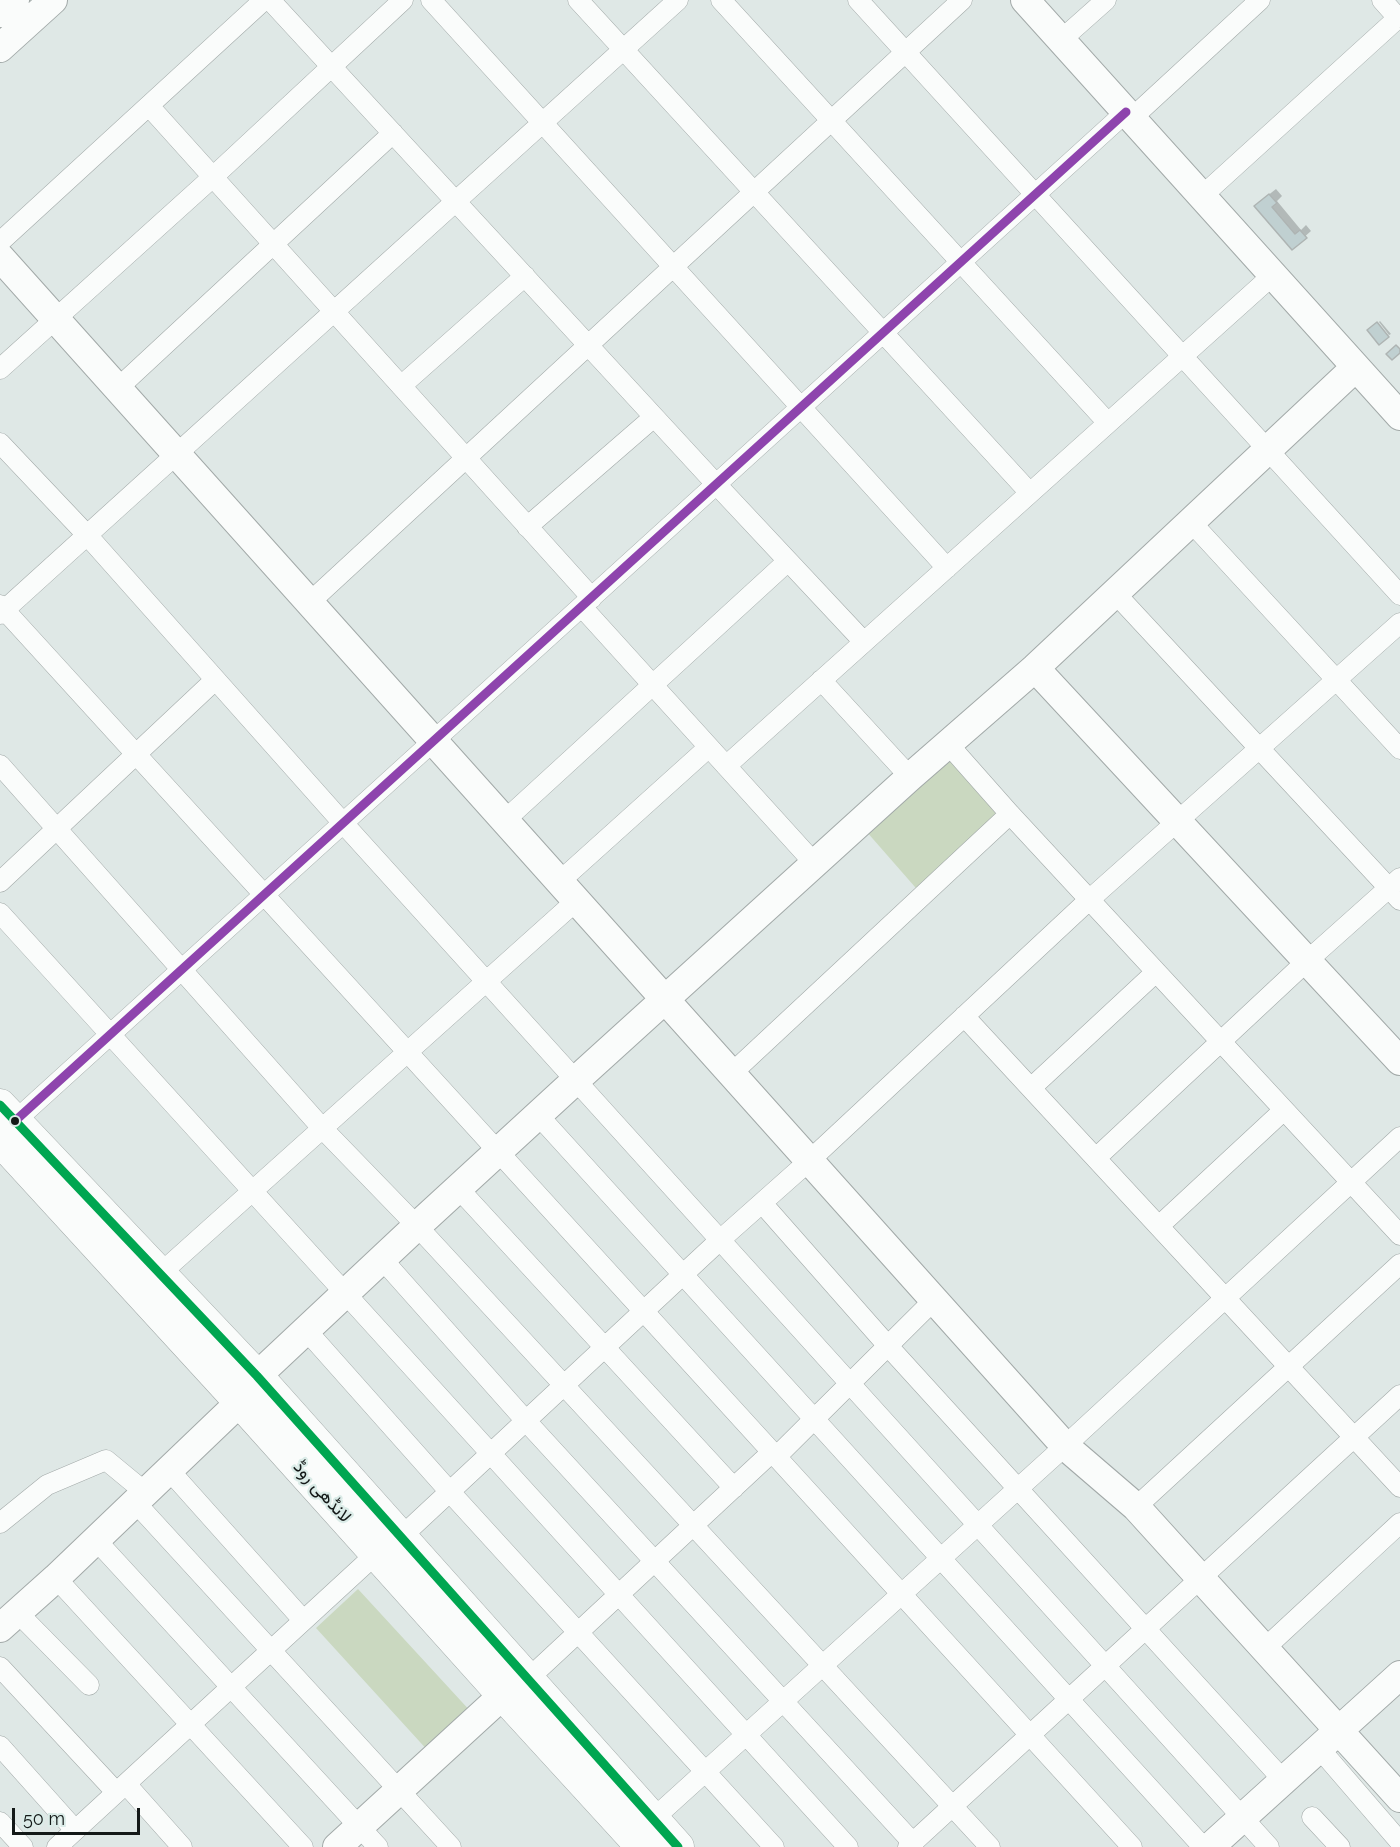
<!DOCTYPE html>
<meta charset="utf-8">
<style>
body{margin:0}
#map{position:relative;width:1400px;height:1847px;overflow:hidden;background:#dfe8e6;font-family:Raleway,sans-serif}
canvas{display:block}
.scale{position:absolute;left:12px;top:1808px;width:128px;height:27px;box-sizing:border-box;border:3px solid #141918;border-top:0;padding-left:8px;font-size:18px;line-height:21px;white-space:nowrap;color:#141918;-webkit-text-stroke:4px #dbece8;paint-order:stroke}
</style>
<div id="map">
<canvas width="1400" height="1847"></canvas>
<div class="scale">50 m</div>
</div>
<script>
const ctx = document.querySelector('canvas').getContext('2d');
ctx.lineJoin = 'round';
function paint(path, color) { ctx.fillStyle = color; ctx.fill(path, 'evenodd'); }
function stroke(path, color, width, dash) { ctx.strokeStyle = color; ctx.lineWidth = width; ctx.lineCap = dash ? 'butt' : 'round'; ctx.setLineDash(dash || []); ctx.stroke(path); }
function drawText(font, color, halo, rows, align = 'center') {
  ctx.font = font + ' Raleway,Vazirmatn,sans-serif'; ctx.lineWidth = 4.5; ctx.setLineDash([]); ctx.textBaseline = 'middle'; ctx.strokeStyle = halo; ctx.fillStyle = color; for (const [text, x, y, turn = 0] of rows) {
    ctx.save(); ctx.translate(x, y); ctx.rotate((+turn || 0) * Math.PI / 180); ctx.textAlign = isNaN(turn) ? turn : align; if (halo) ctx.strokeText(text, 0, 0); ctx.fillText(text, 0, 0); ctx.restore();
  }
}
paint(new Path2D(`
 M949,745l61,69 -88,81 -63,-72z
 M358,1589l115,125 -43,39 -114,-125z`), '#cad8c0');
paint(new Path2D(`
 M1276,189l6,7 -5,5 24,29 5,-5 5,6 -19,17 -30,-48z
 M1380,321l11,13 -2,1 -10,-13z`), '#0003');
const building = new Path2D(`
 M1269,194l8,9 -5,4 23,27 5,-4 7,8 -15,12 -38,-44z
 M1377,322l12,15 -10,8 -12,-15z
 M1396,345l4,4v4l-8,7 -6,-6z`);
paint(building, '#c0d0d1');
stroke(building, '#aeb4b3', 1.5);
const street = new Path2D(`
 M270,0l446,484 148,158
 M431,0l516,568
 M578,0l452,493
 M721,0l387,423
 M858,0l542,595
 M1382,0l16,18 2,-2
 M1061,40l45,-40
 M149,106l443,492
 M1132,118l128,-118
 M1202,196l196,-178
 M0,242l264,-242
 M0,369l214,-193 189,-176
 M401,386l124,-110
 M117,389l276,-256
 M0,443l87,92 256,288 926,1024
 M1191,522l209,227
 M527,527l127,-110
 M1115,593l285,307
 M309,603l653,-603
 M0,605l1132,1242
 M582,607l233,257
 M0,614l678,-614
 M821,680l89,97
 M949,745l61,69 390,421
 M0,765l322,363 95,98 573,621
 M726,766l547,-491
 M504,821l284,-260
 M0,882l215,-202
 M559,882l150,-135
 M0,913l848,934
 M964,1016l436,471
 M731,1074l279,-260
 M1031,1088l125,-116
 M538,1115l665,732
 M15,1121l1111,-1009
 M1096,1158l211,-197 93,-83
 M458,1188l276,300
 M762,1203l126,143 396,435
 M1159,1226l125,-116
 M382,1259l144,162 387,422
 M152,1281l424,-380
 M306,1330l144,162 324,355
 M776,1457l158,-157
 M169,1470l134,150
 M135,1502l316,345
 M1136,1507l264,-243
 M0,1523l47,-38 59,-25 40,33
 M401,1537l319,-297 89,-79 280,-261 311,-277
 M96,1540l282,307
 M56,1578l247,269
 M18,1613l71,72
 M1264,1649l136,-126
 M0,1667l116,125
 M528,1679l244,-227
 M0,1746l75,84
 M1319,1748l81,94
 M126,1784l56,63
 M1312,1817l28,30
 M653,1819l412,-373 335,-309
 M0,1822l23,25
 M57,1847l320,-294
 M908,1847l492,-452`);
const secondary = new Path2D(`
 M1025,0l375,416
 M0,13l15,-13
 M0,48l53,-48
 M0,257l1065,1189 71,61 264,291
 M1035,668l365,393
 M257,1376l160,-150 159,-146 334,-303 125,-109 321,-301
 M0,1628l56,-50 184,-176
 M337,1847l166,-152
 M1210,1847l190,-172`);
const primary = new Path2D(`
 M0,1105l257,271 421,471
 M0,1140l240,262 263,293 139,152`);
stroke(street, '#a2a9a8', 21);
stroke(secondary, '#a2a9a8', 30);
stroke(primary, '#a2a9a8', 33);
stroke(street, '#fafcfb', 20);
stroke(secondary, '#fafcfb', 28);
stroke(primary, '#fafcfb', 32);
stroke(new Path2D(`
 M0,1105l257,271 421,471`), '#00a651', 9);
stroke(new Path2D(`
 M15,1121l1111,-1009`), '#8e44ad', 9);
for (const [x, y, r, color] of [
 [15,1121,5,"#141918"]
]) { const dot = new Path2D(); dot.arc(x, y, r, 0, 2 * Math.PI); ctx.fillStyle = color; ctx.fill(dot); stroke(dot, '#dbece8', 2); }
drawText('18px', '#141918', '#dbece8', [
 ["لانڈھی روڈ",322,1492,48]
]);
</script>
